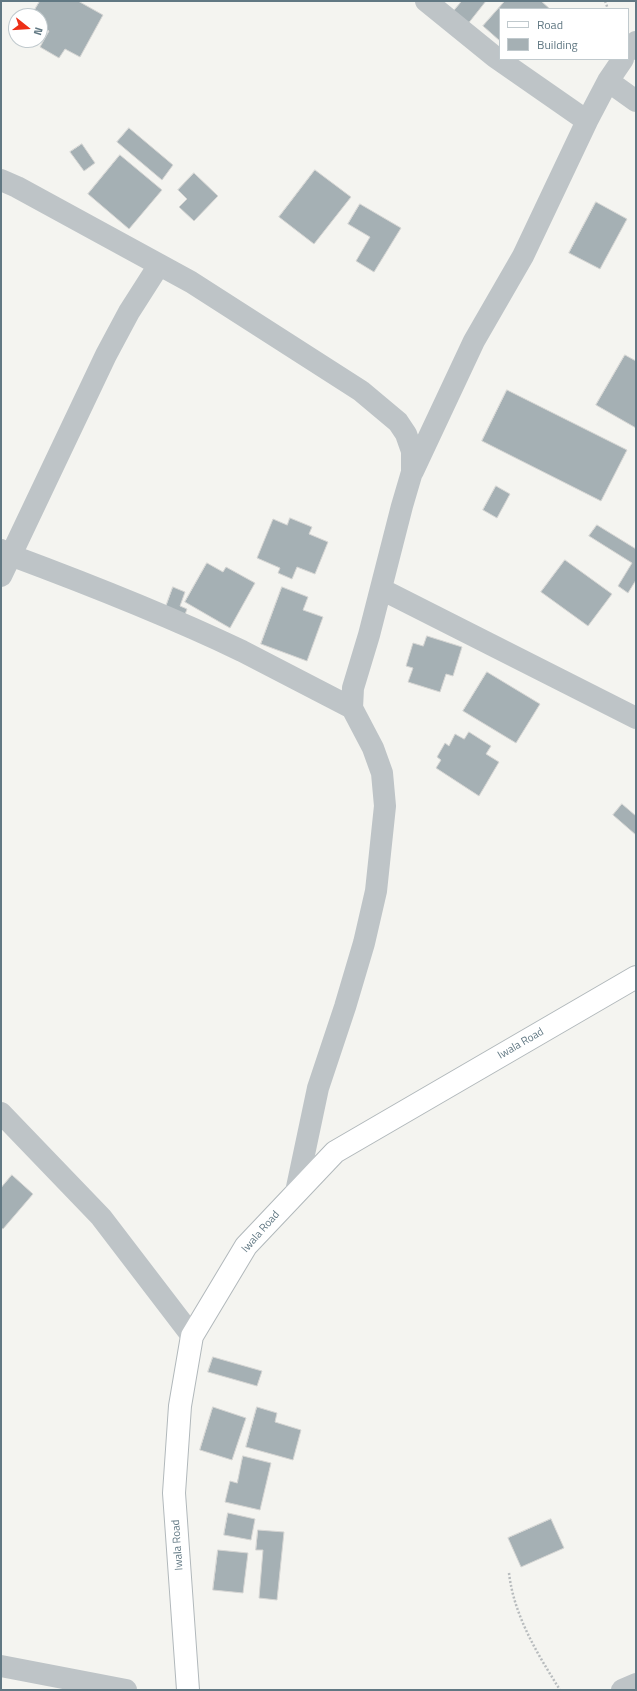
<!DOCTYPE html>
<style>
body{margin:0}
#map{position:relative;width:637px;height:1691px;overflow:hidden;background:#f4f4f0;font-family:"Titillium Web",sans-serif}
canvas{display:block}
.frame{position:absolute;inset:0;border:2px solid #617883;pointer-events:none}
.legend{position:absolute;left:499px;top:8px;width:130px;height:52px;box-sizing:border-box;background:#fff;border:1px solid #c0c9cd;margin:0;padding:5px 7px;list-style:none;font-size:12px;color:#617883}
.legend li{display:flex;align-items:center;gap:8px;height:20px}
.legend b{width:20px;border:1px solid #c0c9cd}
.north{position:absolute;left:8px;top:8px;width:40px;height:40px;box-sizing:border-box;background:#fff;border:1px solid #c0c9cd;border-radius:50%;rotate:107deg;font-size:11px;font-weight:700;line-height:16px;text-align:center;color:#617883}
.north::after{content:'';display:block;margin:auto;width:14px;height:18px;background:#ed2f17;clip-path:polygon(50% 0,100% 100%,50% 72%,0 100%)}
</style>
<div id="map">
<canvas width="637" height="1691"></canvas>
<div class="frame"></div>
<ul class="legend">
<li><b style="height:5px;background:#fff"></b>Road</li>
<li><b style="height:11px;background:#a5b0b4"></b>Building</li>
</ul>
<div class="north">N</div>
</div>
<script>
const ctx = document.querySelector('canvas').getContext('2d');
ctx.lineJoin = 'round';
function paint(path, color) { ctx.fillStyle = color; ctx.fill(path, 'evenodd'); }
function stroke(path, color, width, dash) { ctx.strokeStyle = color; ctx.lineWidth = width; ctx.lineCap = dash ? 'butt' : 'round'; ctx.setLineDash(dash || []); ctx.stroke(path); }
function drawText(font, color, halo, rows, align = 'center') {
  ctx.font = font + ' "Titillium Web",sans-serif'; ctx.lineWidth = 4; ctx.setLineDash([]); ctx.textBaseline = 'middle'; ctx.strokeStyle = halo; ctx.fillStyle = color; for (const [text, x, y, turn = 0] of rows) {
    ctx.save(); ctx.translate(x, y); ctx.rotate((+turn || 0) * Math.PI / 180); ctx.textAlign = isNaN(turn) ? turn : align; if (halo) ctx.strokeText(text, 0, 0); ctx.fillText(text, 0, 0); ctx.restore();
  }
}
const building = new Path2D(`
 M40,1h38l25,14 -23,42 -15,-8 -6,9 -19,-11 9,-16 -9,-5v-10h-9z
 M462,1h24l-19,24 -15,-12z
 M505,1h36l9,8h-50v32l-17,-15z
 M129,128l44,37 -11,15 -45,-38z
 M82,144l13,19 -11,8 -14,-19z
 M120,155l42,35 -33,39 -41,-35z
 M315,170l36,27 -37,47 -35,-27z
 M194,173l24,23 -24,25 -15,-14 8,-8 -9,-9z
 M596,202l31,17 -27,50 -31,-16z
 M360,204l41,24 -27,44 -18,-11 14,-24 -22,-13z
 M625,355l11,6v67l-40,-23z
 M507,390l120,60 -26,51 -119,-60z
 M496,486l14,8 -13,24 -14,-8z
 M290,518l22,9 -3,7 19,8 -13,32 -18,-7 -5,12 -14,-6 2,-5 -23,-10 16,-39 14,6z
 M597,525l39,24v31l-8,13 -10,-7 14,-23 -43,-27z
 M565,560l47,34 -24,32 -47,-34z
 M207,563l16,9 3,-5 29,16 -25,45 -45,-26z
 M173,587l12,5 -5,14 7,3 -4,11 -19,-8z
 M282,587l26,10 -5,13 20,7 -16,44 -46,-17z
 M427,636l35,11 -9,29 -7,-2 -6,18 -32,-10 5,-14 -7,-2 7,-23 10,3z
 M487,672l53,32 -24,39 -53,-32z
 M469,732l22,14 -5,8 13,8 -20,34 -43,-28 5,-8 -4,-3 8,-14 4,3 6,-12 9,5z
 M622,804l14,12v19l-23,-20z
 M12,1175l21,19 -30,35 -2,-1v-40z
 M213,1357l49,14 -5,15 -49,-14z
 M213,1407l33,11 -14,42 -32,-10z
 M257,1407l20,6 -2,9 26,8 -8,30 -47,-13z
 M243,1456l28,7 -11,47 -35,-8 5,-21 7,2z
 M228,1513l27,6 -4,21 -27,-5z
 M551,1519l13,29 -43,19 -13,-29z
 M258,1530l26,2 -7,68 -18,-2 4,-48h-7z
 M218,1550l30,3 -5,40 -30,-3z`);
paint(building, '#a5b0b4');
stroke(building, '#d5d5d3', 1);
const secondary = new Path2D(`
 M188,1690l-14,-197 6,-87 12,-70 54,-90 89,-94 301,-175`);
stroke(secondary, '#b1b8bb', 24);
stroke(new Path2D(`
 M605,1l3,8
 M509,1573c5,43 28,80 51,117`), '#b8bcbe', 2.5, [2, 2]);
stroke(new Path2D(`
 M426,1l69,56 92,64
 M628,51l8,-9
 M608,81l28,20
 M1,180l16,7 174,95 170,109 37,31 8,12 6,17v21l-10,34 -33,129 -16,53 -1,20 21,40 9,25 3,33 -9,85 -12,52 -19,64 -27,81 -22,104
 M413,471l61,-130 49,-85 64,-135 21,-40 15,-22
 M1,550l9,5c78,29 157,60 232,96 37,19 73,38 110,57
 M1,576l105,-221 23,-43 30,-47
 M381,589l255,129
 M1,1113l100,104 91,119
 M1,1666l125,24
 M622,1690l14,-6`), '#bec4c7', 22);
stroke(secondary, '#fff', 22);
drawText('11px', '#617883', '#fff', [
 ["Iwala Road",521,1044,-30],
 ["Iwala Road",261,1232,-49],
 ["Iwala Road",178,1545,-94]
]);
</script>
